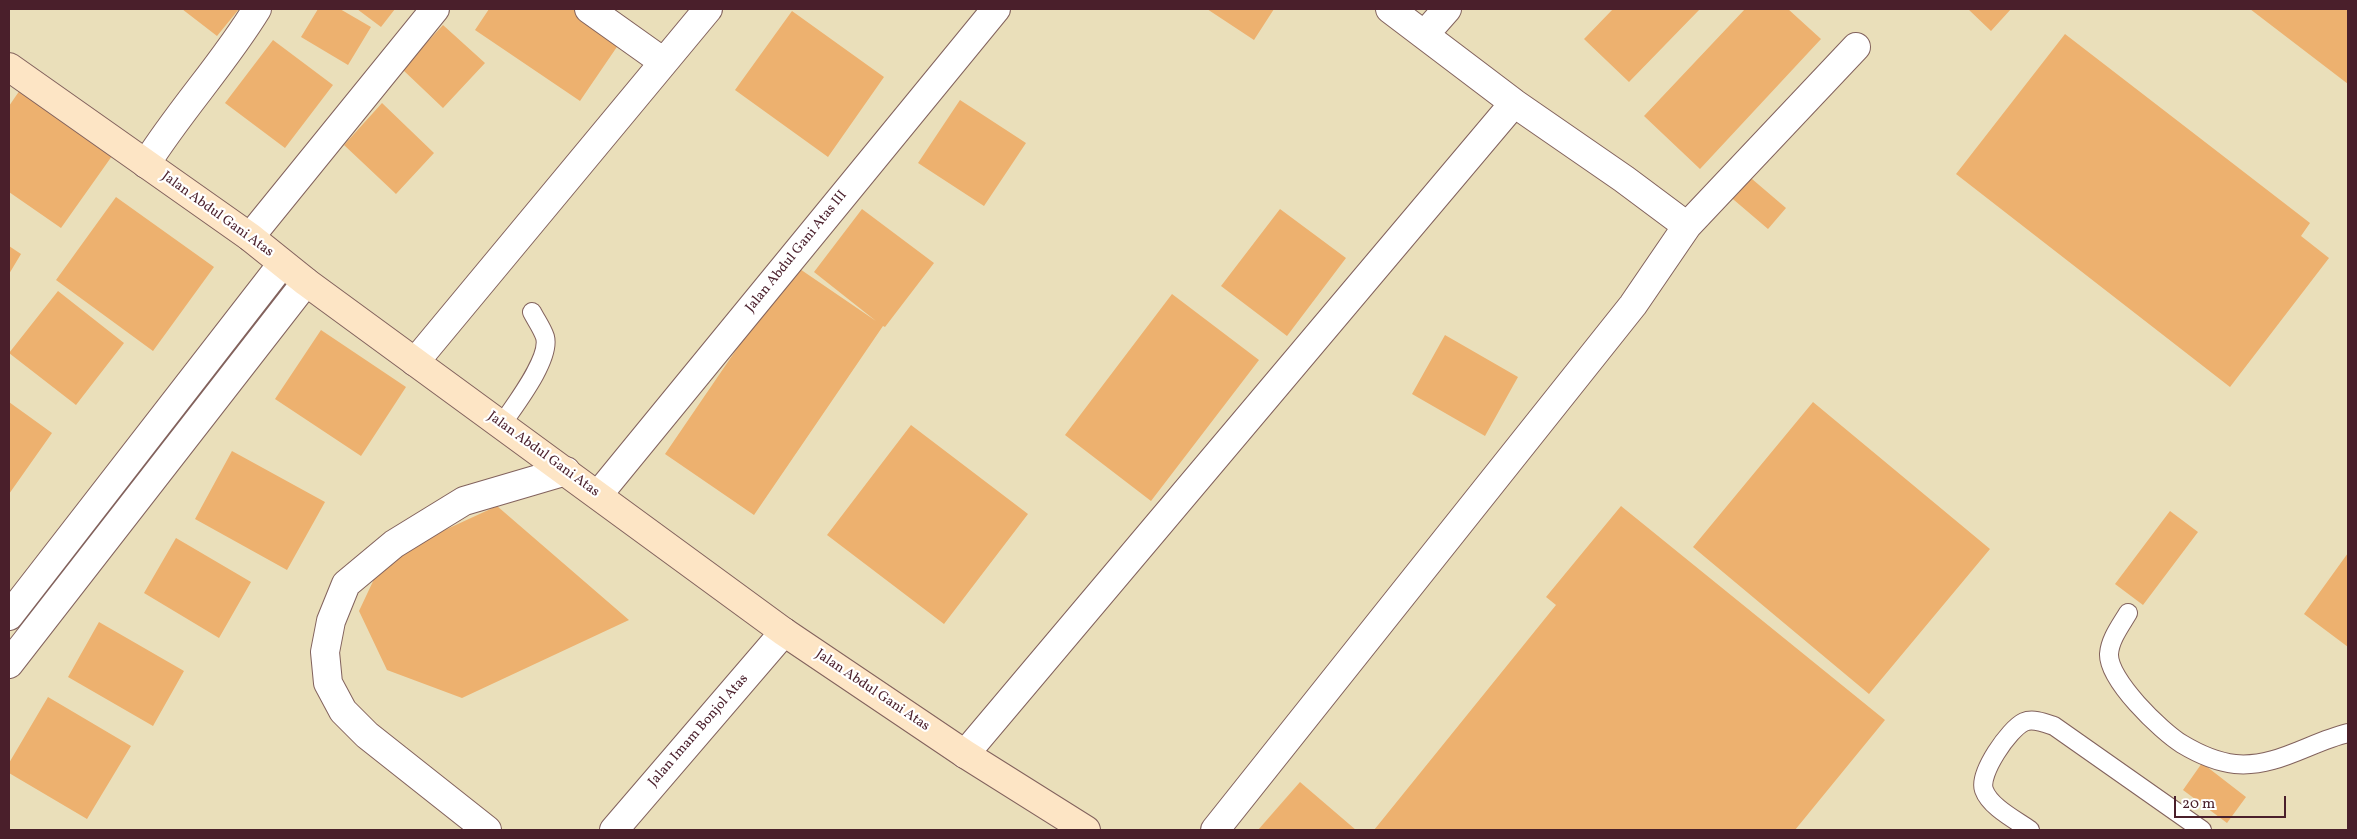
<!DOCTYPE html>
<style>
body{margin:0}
#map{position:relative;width:2357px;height:839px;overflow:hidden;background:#eadfba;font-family:Vollkorn,serif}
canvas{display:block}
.frame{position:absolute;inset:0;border:10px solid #4a1f2b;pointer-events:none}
.scale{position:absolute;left:2174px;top:796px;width:112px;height:22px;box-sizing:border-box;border:2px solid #4a1f2b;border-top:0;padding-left:6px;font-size:15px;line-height:18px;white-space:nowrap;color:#4a1f2b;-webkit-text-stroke:4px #fff;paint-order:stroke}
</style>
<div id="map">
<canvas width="2357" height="839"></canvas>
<div class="frame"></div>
<div class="scale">20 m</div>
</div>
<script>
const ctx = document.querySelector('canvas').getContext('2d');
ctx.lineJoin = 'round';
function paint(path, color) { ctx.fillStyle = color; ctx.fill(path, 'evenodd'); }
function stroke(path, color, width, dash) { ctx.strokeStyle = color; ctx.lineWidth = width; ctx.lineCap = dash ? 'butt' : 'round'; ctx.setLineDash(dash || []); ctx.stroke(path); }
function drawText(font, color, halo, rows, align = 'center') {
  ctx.font = font + ' Vollkorn,serif'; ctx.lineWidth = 4.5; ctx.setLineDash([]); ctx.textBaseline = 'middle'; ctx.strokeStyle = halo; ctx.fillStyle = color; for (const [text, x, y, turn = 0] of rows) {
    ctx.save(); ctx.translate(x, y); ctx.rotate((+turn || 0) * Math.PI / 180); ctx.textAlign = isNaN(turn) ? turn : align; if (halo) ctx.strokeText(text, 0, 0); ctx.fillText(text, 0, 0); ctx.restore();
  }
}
paint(new Path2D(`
 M182,9h57l-22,27z
 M318,9h22l31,18 -23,38 -47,-28z
 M357,9h38l-14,18z
 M489,9h93l41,29 -43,63 -105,-71z
 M1207,9h67l-20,31z
 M1613,9h87l-71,73 -45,-43z
 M1745,9h43l33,30 -121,130 -56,-53z
 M1968,9h43l-20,22z
 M2250,9h98v75z
 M792,11l92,66 -56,80 -93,-67z
 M443,25l42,38 -42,45 -41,-39z
 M2065,34l245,189 -9,13 28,22 -99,129 -274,-213z
 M273,40l60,45 -48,63 -60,-45z
 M20,90l92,66 -51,72 -52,-36v-86z
 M960,100l66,43 -42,63 -66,-43z
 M382,103l52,50 -38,41 -52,-49z
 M1745,173l41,35 -18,21 -41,-35z
 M116,197l98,70 -61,84 -97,-71z
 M862,209l72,54 -49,64 -2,-1 -129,189 -89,-61 129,-189 82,56 -62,-49z
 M1280,209l66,49 -59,78 -66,-50z
 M9,246l12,8 -12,20z
 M58,291l66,52 -48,62 -67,-52z
 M1172,294l87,66 -108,141 -86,-66z
 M321,330l85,57 -45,69 -86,-57z
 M1445,335l73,42 -33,59 -73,-42z
 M9,402l43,31 -43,61z
 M1813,402l177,147 -121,145 -176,-147z
 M911,425l117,89 -84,110 -117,-89z
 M232,451l93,51 -38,68 -92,-51z
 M497,506l132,114 -167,78 -75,-28 -28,-59 25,-53z
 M1621,506l264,214 -90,110h-421l182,-225 -10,-8z
 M2170,511l28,21 -55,73 -28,-21z
 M176,538l75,44 -32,56 -75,-45z
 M2348,553v94l-44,-33z
 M99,622l85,49 -31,55 -85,-49z
 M48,697l83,49 -44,73 -78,-46v-10z
 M2202,763l44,34 -19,26 -44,-33z
 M1300,782l56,48h-98z`), '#edb16f');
const lane = new Path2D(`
 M502,424c12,-18 49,-65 43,-87 -3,-9 -9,-17 -13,-25
 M2128,613c-7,12 -18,26 -19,41 -1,26 52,77 73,90 15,9 35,18 53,20 41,4 75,-22 113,-31
 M2030,830c-14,-10 -40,-23 -46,-40 -6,-16 25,-61 40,-68 9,-4 21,1 30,4l148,104`);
const street = new Path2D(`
 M589,9l73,52
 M1390,9l124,94 110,76 63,47
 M1425,34l22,-25
 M146,164c34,-54 78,-101 111,-155
 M250,237l185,-228
 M415,362l293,-353
 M598,495l398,-486
 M9,616l273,-352
 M9,664l297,-382
 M965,754l549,-651
 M487,830l-120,-95 -24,-24 -15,-28 -3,-31 6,-31 15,-37 48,-40 70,-43 102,-30
 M614,830l170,-198
 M1215,830l418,-525 54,-79 169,-179`);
const secondary = new Path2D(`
 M9,67l241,170 56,45 478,350 181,122 121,76`);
stroke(lane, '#82625d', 20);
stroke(street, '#82625d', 30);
stroke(secondary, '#82625d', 30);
stroke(lane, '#fff', 18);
stroke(street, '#fff', 28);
stroke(secondary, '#fde5c5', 28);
drawText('14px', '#4a1f2b', '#fff', [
 ["Jalan Abdul Gani Atas",217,215,36],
 ["Jalan Abdul Gani Atas III",797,252,-51],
 ["Jalan Abdul Gani Atas",543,455,36],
 ["Jalan Abdul Gani Atas",872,691,34],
 ["Jalan Imam Bonjol Atas",699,731,-49]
]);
</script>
